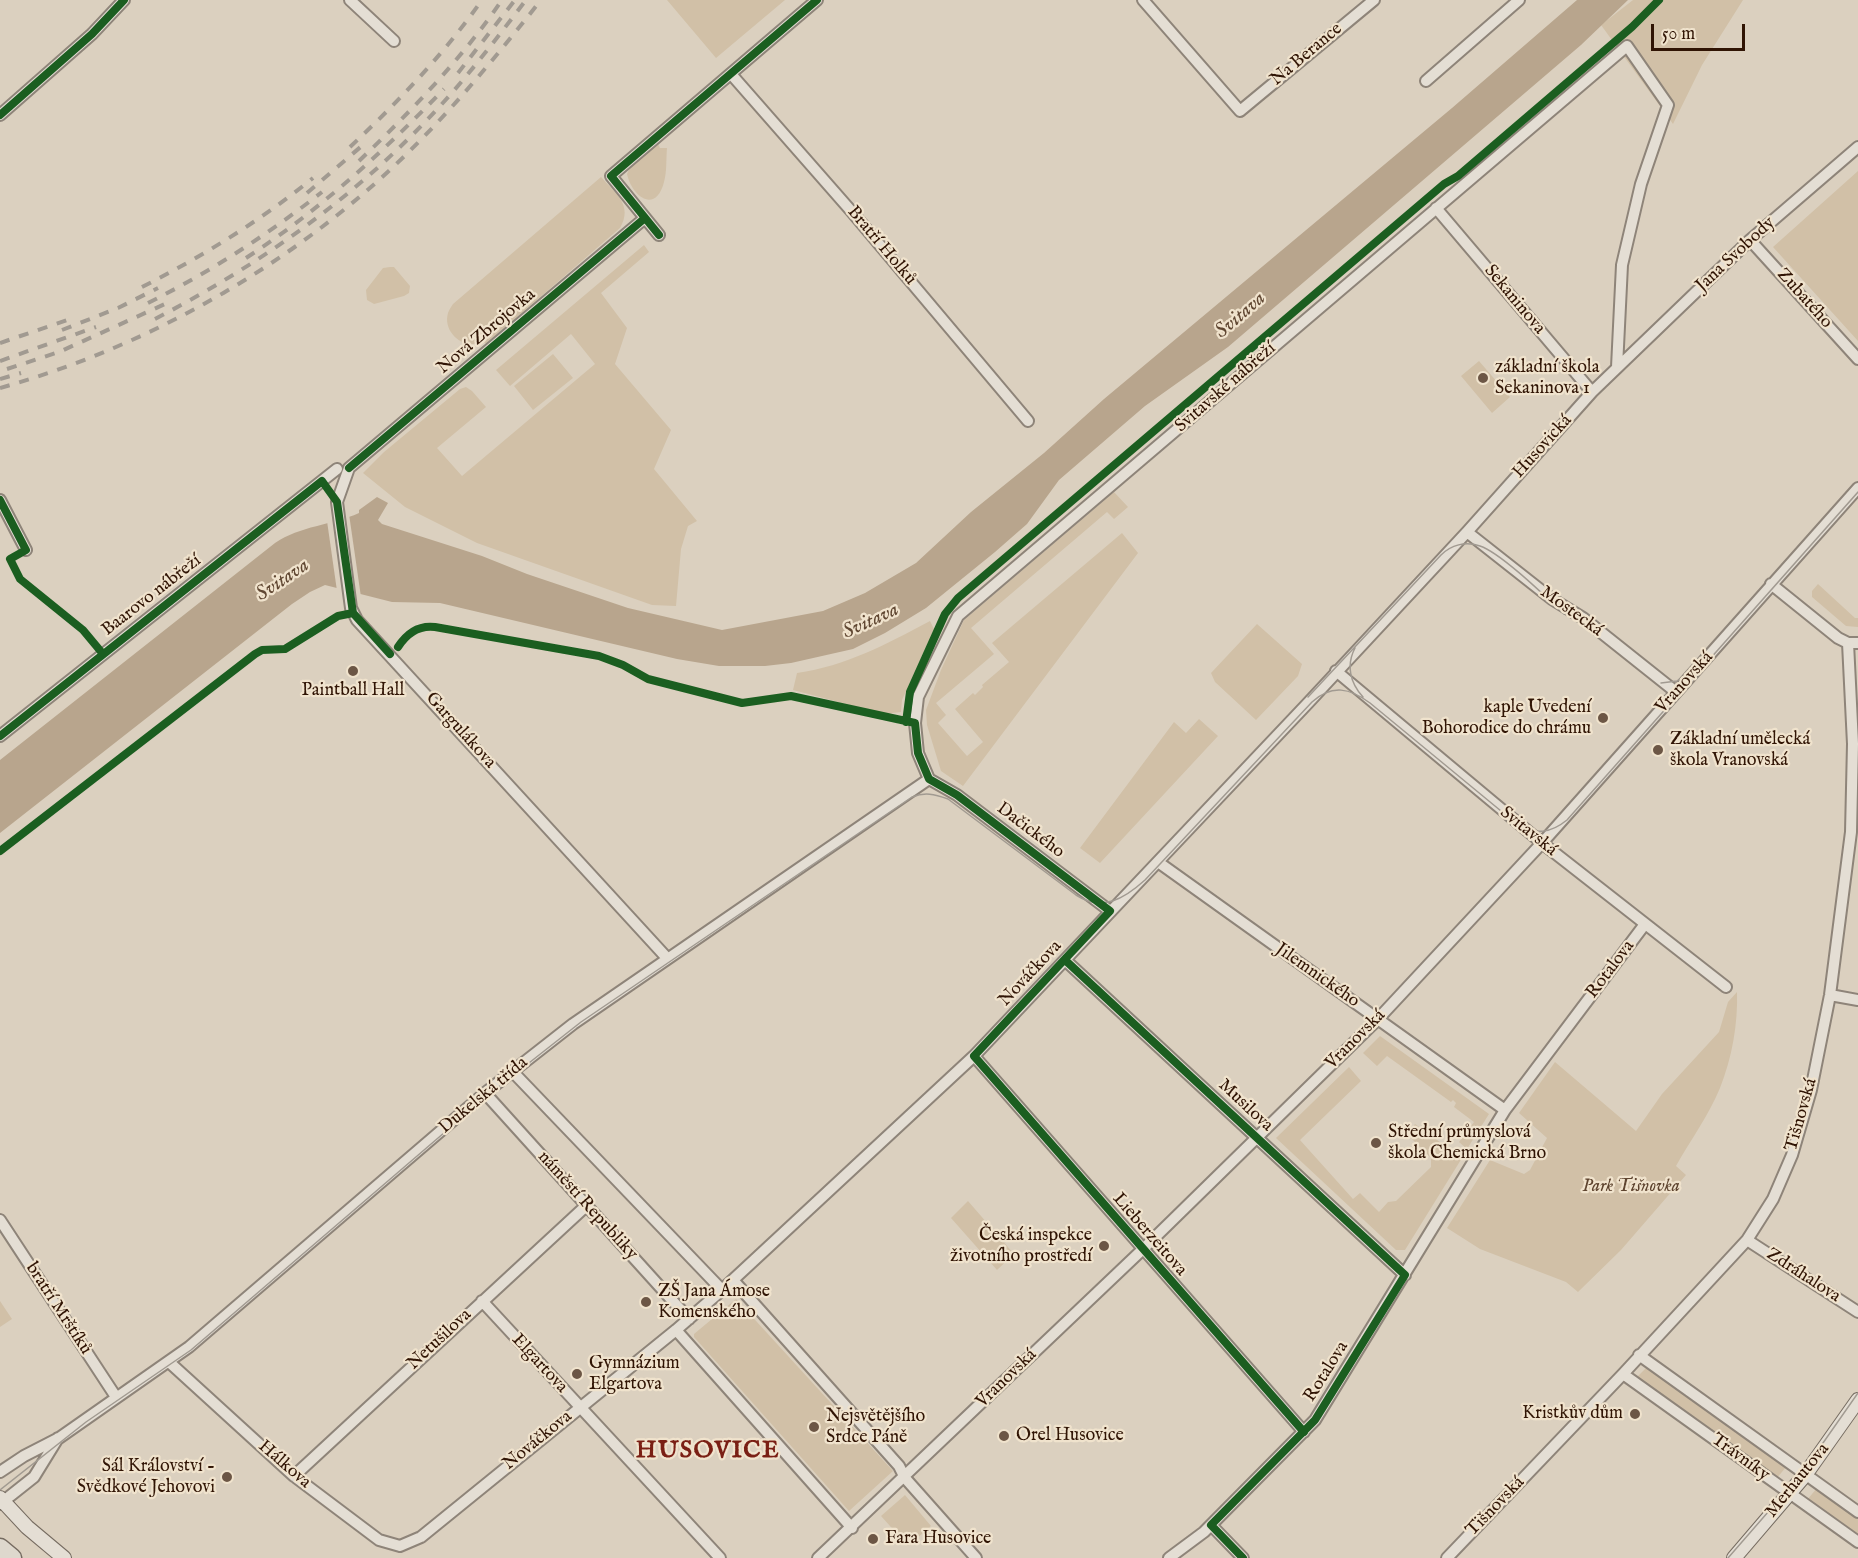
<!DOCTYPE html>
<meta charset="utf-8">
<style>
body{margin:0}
#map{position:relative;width:1858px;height:1558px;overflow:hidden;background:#dbd0bf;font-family:"IM FELL English",serif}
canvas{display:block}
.scale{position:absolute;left:1651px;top:24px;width:94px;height:27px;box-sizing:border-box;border:3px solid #301404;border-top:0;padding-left:8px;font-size:18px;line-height:21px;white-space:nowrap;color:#301404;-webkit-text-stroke:4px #f0e3cd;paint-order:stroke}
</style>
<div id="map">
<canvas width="1858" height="1558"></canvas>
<div class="scale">50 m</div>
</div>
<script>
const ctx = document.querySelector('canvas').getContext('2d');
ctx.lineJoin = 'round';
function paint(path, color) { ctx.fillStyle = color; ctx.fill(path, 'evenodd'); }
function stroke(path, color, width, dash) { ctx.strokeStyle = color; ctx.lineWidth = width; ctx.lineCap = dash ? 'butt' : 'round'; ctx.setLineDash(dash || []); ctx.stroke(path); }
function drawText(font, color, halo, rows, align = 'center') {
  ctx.font = font + ' "IM FELL English",serif'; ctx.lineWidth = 4.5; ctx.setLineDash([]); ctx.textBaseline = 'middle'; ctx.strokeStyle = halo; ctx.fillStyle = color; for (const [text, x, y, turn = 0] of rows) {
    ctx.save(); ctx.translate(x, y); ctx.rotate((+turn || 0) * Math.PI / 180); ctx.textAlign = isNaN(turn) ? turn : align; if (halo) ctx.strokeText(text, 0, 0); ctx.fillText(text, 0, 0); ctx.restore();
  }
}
paint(new Path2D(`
 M667,0h118l-69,58z
 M1633,0h110l-41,65 -29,59 -72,-99z
 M657,142l3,6h7c-1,11 0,24 -3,34 -8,32 -32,15 -37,-8l5,-11z
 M1858,171v170l-85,-94z
 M601,177c15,17 32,28 19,51l-134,116 -3,-3c-17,11 -41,-8 -35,-28 1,-3 3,-6 5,-9z
 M644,245l5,7 -48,41 26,35 -12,36 56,66 -17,39 43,52 -9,5 -7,23 -5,57 -24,-1 -175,-62 -72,-36 -42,-34 21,-21 76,-63 6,-2 6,4 14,16 -49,41 25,28 133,-112 -24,-30 -61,52 -14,-16z
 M390,267h4l16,19 -1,7 -5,3 -30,8 -7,-4 -1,-10 17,-22z
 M553,354l20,24 -40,32 -19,-24z
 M1479,361l31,36 -18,16 -31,-37z
 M1114,492l14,15 -14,12 -7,-7 -136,116 23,26 -58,49 10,12 -8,8 29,33 16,-14 -28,-33 18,-16 2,2 8,-8 -1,-2 27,-23 -17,-19 130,-110 16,20 -175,233 -22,-15 -14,-46 -1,-15 15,-40 23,-50z
 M1818,584l37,34h3v9l-12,-1 -34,-29v-6z
 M930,621l4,8 -32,71 -1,12 -17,2 -91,-24 4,-17c49,-7 90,-29 133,-52z
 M1257,624l45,40 -4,12 -42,44 -41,-38 -4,-9z
 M1199,719l19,17 -118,127 -20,-15 94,-126 12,11z
 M1737,992c1,32 -5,66 -17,96 -11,27 -30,53 -44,78l10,9 -65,75 -43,42 -12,-10 -86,-33 -33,-21 43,-68 34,14 6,-4 17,-32 -28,-25 36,-51 81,69 26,-37 57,-62 9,-30z
 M1380,1036l109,78 -22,35 -8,-7 15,-20 -20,-15 2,-4 -3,-3 -2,2 -64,-46 -10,10 -14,-13z
 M1349,1067l12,14 -61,59 53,59 7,-6 19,19 9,-10 8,-1 35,-34v-9l-23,-23 7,-11 47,34 -57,92h-9l-120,-112z
 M968,1201l46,53 -17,16 -46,-52z
 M736,1299l157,172 -44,40 -155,-174v-3z
 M0,1301l12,18 -12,8z
 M1647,1367l140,99 -11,13 -106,-76 -33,-26z
 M1817,1488l41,28v20l-51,-36z
 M905,1495l26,31 -23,20 -27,-30z`), '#d1c0a7');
paint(new Path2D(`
 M1577,0h51l-47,45 -353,302 -83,59 -86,74 -32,44 -32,28 -69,56 -41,25 -32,16 -62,14 -26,3h-46l-42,-7 -237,-56 -48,-1 -67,-17 -15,7 -18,12 -292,229v-73l275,-217c25,-17 57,-18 84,-30v-3l18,-13 11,6 -10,17 4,4 100,32 45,18 101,34 94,22 101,-19 42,-18 51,-30 55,-51 73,-59 60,-54 348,-291z`), '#b8a58d');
paint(new Path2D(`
 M349,514l12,83 -24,-6 -10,-70z`), '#dbd0bf');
const street = new Path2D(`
 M350,0l44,41
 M1143,0l97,111 134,-111
 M731,74l121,138 176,209
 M1426,81l93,-81
 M0,115l92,-81 32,-34
 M1436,208l156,184
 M645,218l-296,250 -12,34 14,106 6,12 310,338
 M659,235l-48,-59 206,-176
 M1750,240l108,119
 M0,500l26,50
 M1467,532l85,67 31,19 93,74
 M1771,584l67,54 10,5h10
 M1336,671l206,172 184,144
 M0,736l337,-267
 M929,779l-11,-26 -3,-30 3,-26 40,-81 669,-570 41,59 -27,79 -19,81 -5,102
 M929,779l28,16 153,116
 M1158,862l347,248
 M1065,960l340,315
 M1830,995l28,5
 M974,1056l330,376
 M512,1071l210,219
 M485,1093l204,226
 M0,1220l116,177
 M1747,1240l111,72
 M733,1280l166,186 6,12 71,80
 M482,1301l238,257
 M676,1330l176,198
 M1639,1355l219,157
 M169,1362l125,114 85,64 21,6
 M1623,1374l235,168
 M0,1472l24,-16 35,-18 130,-91 296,-254 88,-69 356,-245
 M294,1476l292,-270
 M0,1504l34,-27 24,-39
 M1211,1525l32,33
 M400,1546l21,-9 255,-207 46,-40 252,-234 334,-353 159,-171 125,-140 158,-152 108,-93
 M818,1558l324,-308 236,-231 164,-176 316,-355
 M1169,1558l35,-26 111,-112 190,-310 140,-186
 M1447,1558l176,-184 124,-134 26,-41 19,-44 19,-65 19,-95 21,-163 2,-88 -5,-101`);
const secondary = new Path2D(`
 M0,1498l27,29 37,31
 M1734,1558l71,-83 53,-75`);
const highway = new Path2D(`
 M0,1548l12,10`);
stroke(street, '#8e8479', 14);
stroke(secondary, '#756b60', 16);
stroke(highway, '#756b60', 21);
stroke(street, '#e4ded4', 10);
stroke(secondary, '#e4ded4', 14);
stroke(highway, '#ded8cd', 18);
stroke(new Path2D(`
 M1355,648c-9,17 -5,35 8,49
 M1661,683l16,-2 16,-12
 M1308,697l133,-142c10,-10 24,-14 39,-9 21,7 66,51 84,68
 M0,1490l86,-68 105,-72 296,-254 94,-74 331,-225c13,-5 22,-3 36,2l128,96c26,17 48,4 69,-15l167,-178c20,-18 38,-14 58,1l148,122c18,10 33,8 49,-5l291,-328
 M1728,1558l74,-85 56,-80`), '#a19a91', 1.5);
stroke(new Path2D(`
 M458,73l57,-73
 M350,147c48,-45 94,-93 132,-147
 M359,161c52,-50 102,-101 143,-161
 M307,193l57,-49
 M246,258c74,-48 137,-106 198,-169
 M142,287c61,-31 118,-66 171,-109
 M148,303c62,-31 119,-68 174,-111
 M155,319c100,-52 191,-115 270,-197 37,-38 69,-80 101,-122
 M62,330l56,-22 40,-20
 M0,343l70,-24
 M0,361l96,-34
 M7,369l52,-17 106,-48
 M0,379l21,-6
 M0,388c139,-39 272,-112 380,-209 60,-54 111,-116 161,-179`), '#a19a91', 4, [10, 10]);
stroke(new Path2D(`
 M0,115l92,-81 32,-34
 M659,235l-48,-59 206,-176
 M349,468l296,-250
 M0,500l26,50 -16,9 10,20 63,51 20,24
 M398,647c9,-14 21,-22 37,-20l164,29 24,9 25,14 94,24 49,-7 124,27 3,30 11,26 28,16 153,116 -136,145 330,376
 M906,722l4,-30 35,-78 13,-16 486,-414 14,-8 174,-149 27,-27
 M0,736l322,-255 15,21 16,111 37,41
 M0,851l255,-197 7,-4 23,-1 53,-33 15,-3
 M1065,960l340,315 -90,145 -104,105 32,33`), '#1b5e20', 8);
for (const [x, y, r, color] of [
 [1483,378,6,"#6c5645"],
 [353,671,6,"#6c5645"],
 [1603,718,6,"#6c5645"],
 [1658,750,6,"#6c5645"],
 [1376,1143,6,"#6c5645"],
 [1104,1246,6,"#6c5645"],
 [646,1302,6,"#6c5645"],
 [577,1374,6,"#6c5645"],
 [1635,1414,6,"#6c5645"],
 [814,1427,6,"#6c5645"],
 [1004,1436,6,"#6c5645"],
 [227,1477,6,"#6c5645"],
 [873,1539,6,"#6c5645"]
]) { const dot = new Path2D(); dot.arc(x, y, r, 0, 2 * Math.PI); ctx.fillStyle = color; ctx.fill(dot); stroke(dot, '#f0e3cd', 2); }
drawText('18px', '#301404', '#f0e3cd', [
 ["Na Berance",1307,55,-40],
 ["Bratří Holků",881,246,50],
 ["Jana Svobody",1736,255,-43],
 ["Zubatého",1804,299,48],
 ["Sekaninova",1514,300,50],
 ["Nová Zbrojovka",487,332,-40],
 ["Svitavské nábřeží",1226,388,-41],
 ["Husovická",1543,447,-48],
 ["Baarovo nábřeží",152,596,-38],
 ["Mostecká",1571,612,36],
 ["Vranovská",1685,683,-48],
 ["Gargulákova",460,731,48],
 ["Dačického",1030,831,37],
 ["Svitavská",1528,832,39],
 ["Rotalova",1611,970,-53],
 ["Nováčkova",1031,974,-47],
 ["Jilemnického",1317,976,35],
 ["Vranovská",1356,1040,-45],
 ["Dukelská třída",484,1096,-40],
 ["Musilova",1245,1106,43],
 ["Tišnovská",1802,1115,-74],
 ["náměstí Republiky",587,1206,48],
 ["Lieberzeitova",1149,1235,49],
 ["Zdráhalova",1803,1276,33],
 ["bratří Mrštíků",58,1309,57],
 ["Netušilova",440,1340,-43],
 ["Elgartova",539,1364,47],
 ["Rotalova",1327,1372,-58],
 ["Vranovská",1007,1379,-44],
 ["Nováčkova",538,1441,-39],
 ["Trávníky",1740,1458,36],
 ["Hálkova",284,1465,41],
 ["Merhautova",1798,1481,-51],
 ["Tišnovská",1496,1507,-46]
]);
drawText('18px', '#301404', '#f0e3cd', [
 ["základní škola",1495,368],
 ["Sekaninova 1",1495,389],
 ["Paintball Hall",353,691,"center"],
 ["kaple Uvedení",1591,708,"right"],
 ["Bohorodice do chrámu",1591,729,"right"],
 ["Základní umělecká",1670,740],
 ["škola Vranovská",1670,761],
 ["Střední průmyslová",1388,1133],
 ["škola Chemická Brno",1388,1154],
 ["Česká inspekce",1092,1236,"right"],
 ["životního prostředí",1092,1257,"right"],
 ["ZŠ Jana Ámose",658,1292],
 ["Komenského",658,1313],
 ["Gymnázium",589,1364],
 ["Elgartova",589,1385],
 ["Kristkův dům",1623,1414,"right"],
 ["Nejsvětějšího",826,1417],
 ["Srdce Páně",826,1438],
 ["Orel Husovice",1016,1436],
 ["Sál Království -",215,1467,"right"],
 ["Svědkové Jehovovi",215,1488,"right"],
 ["Fara Husovice",885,1539]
], 'left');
drawText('italic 18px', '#5e442f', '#f0e3cd', [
 ["Park Tišnovka",1631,1187]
]);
drawText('italic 20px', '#604732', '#f0e3cd', [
 ["Svitava",1241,316,-41],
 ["Svitava",283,581,-34],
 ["Svitava",871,622,-25]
]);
ctx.letterSpacing = '1.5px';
drawText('bold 24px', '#7a1f14', '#f0e3cd', [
 ["HUSOVICE",708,1452]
]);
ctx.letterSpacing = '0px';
</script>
